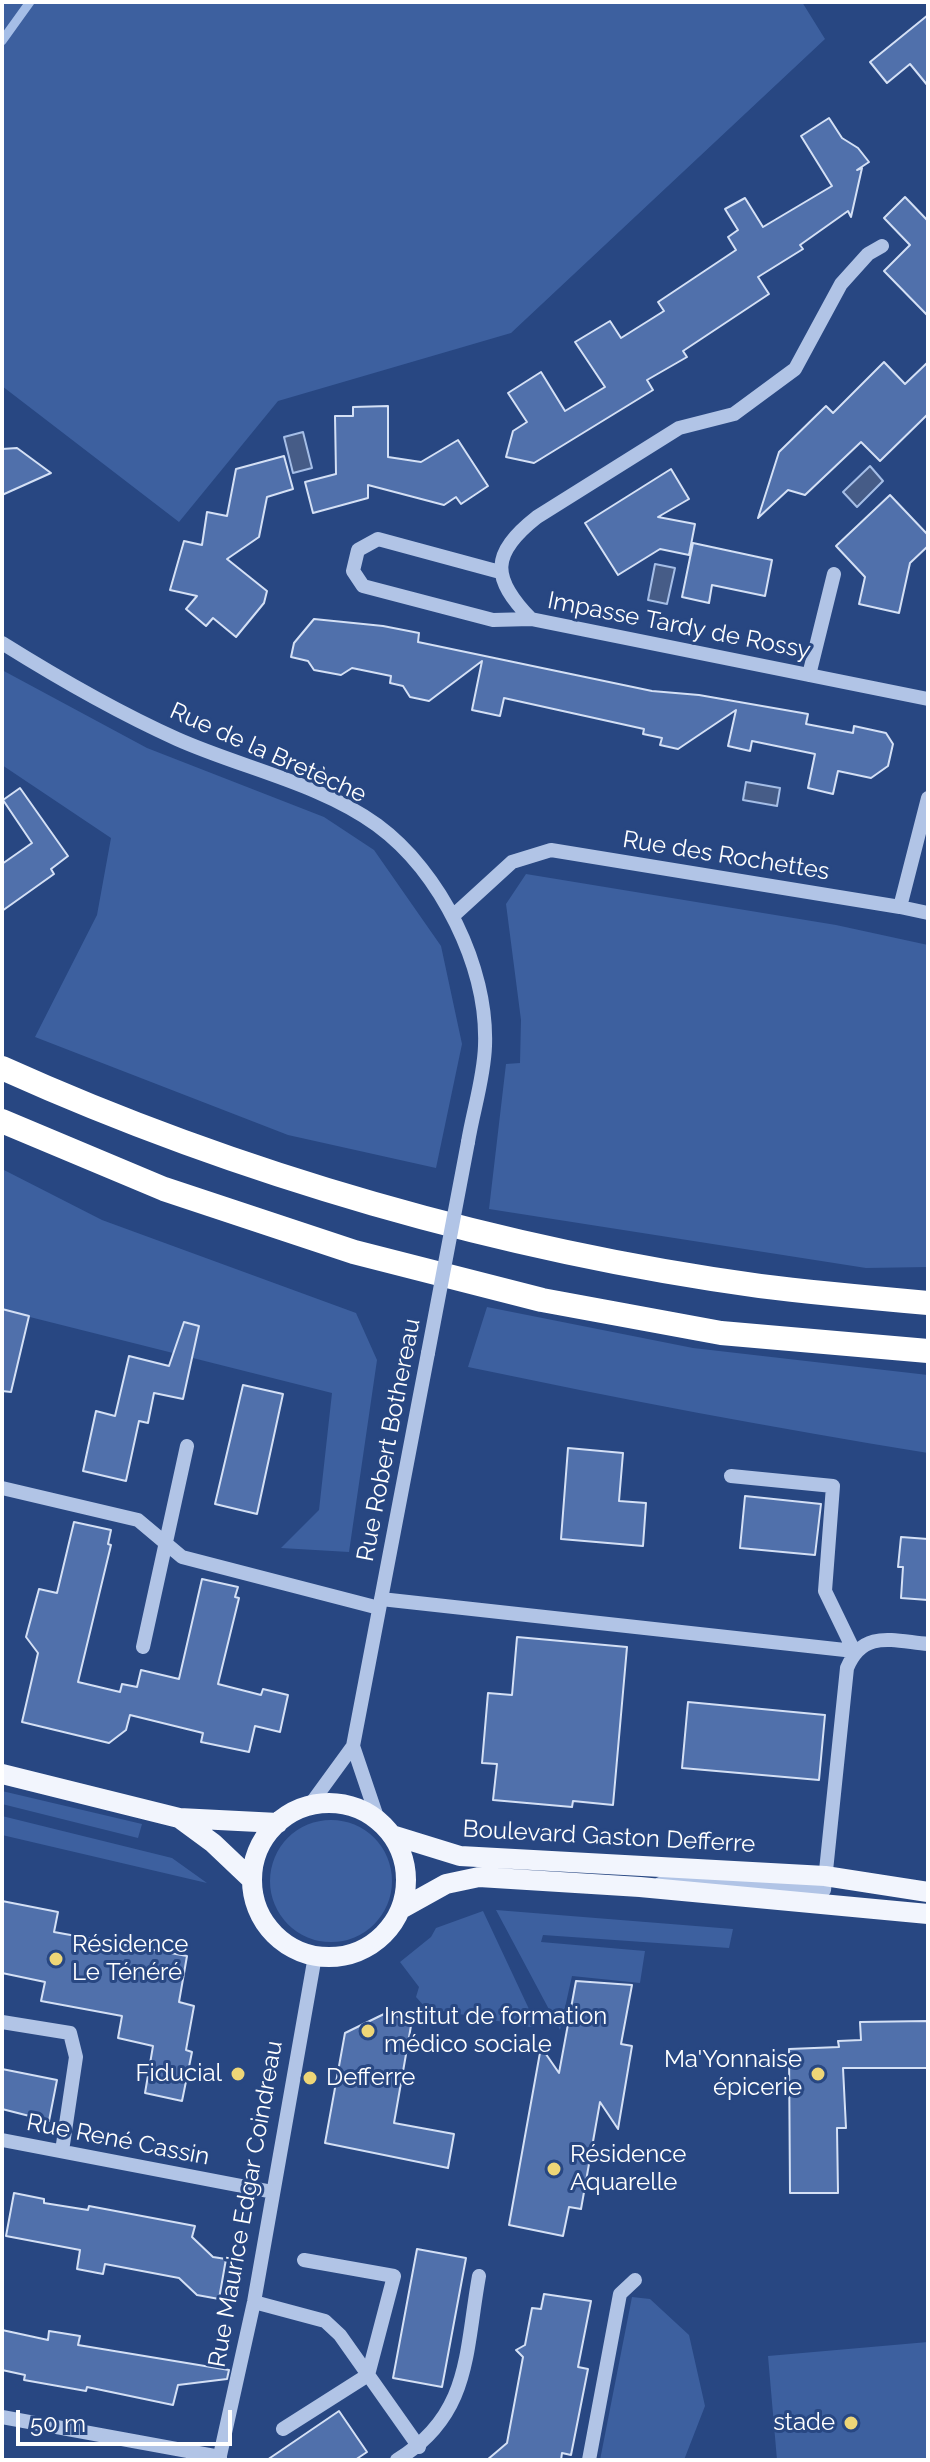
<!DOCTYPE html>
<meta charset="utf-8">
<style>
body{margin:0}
#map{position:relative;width:930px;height:2462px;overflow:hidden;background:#284782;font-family:Raleway,sans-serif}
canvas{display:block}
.frame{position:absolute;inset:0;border:4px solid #fff;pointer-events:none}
.scale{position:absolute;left:16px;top:2410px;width:216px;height:36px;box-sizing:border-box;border:4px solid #fff;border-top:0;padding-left:10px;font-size:24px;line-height:28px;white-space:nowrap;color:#fff;-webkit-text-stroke:6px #284782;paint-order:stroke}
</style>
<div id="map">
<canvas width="930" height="2462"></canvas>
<div class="frame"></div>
<div class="scale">50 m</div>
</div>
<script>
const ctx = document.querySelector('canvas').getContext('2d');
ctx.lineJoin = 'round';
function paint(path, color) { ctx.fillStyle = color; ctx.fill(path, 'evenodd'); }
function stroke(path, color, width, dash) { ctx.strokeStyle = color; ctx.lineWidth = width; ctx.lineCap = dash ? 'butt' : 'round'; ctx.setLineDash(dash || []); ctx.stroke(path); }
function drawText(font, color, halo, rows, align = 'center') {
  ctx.font = font + ' Raleway,sans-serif'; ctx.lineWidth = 6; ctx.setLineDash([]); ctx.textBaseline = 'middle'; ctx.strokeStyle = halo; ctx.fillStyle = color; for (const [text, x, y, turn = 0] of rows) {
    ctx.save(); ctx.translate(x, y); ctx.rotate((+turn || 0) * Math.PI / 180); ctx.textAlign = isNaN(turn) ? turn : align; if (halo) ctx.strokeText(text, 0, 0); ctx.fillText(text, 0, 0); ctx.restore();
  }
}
paint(new Path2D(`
 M2,2h800l23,37 -314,294 -233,68 -99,121 -177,-136z
 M2,670l145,78 177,69 50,33 67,96 21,98 -26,124 -148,-33 -253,-98 62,-122 14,-77 -109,-73z
 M526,874l310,51 92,20v322l-62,1 -377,-59 17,-145 14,-1 1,-43 -15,-116z
 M2,1169l100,51 254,93 21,47 -28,192 -68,-4 38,-38 13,-117 -330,-83z
 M487,1307l206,41 235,27v78c-154,-25 -308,-54 -460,-86z
 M2,1791l140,33 -4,14 -136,-34z
 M2,1816l170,42 35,25 -205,-48z
 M270 1881a61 61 0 1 1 122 0a61 61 0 1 1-122 0Z
 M496,1910l237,19 -4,19 -186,-13 -2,7 104,9 -5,32 -68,-7 -12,54z
 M483,1911l53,113 -5,3 -105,-19 -10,-11 3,-10 -19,-25 31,-25 5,-9z
 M632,2297l18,2 39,36 16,71 -21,54h-84z
 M928,2342v118h-151l-9,-104z`), '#3d609f');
const water = new Path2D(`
 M303,432l9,36 -19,5 -9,-36z
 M870,466l13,15 -26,26 -14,-15z
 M655,564l20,4 -8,36 -19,-4z
 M746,782l34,6 -3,18 -34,-6z`);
paint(water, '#465c87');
stroke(water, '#a5bee7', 2);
stroke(new Path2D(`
 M2,41l28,-39`), '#a5bee7', 9);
const building = new Path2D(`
 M928,15v71l-18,-22 -23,19 -17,-21z
 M829,118l13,20 16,10 11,14 -12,8 5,-2 -11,49 -3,-6 -48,34 3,4 -45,28 11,17 -86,57 4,6 -40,23 6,10 -119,73 -28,-6 7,-26 14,-9 -19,-29 33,-21 24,39 40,-24 -30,-45 35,-21 11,17 43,-27 -6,-9 78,-52 -8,-13 10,-7 -13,-21 20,-11 18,29 69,-41 -31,-50z
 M905,197l23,24v95l-44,-45 26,-26 -26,-27z
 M884,362l21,22 23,-22v52l-48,47 -19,-19 -56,53 -17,-5 -30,28 21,-66 47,-46 7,7z
 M388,406v51l33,5 37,-22 30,46 -27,18 -5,-7 -12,8 -76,-20v13l-55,15 -8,-31 31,-8 -1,-58h18v-9z
 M17,448l34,25 -49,22v-46z
 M284,456l9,33 -26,8 -8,40 -32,22 40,32 -3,12 -28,34 -23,-19 -7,8 -20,-17 11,-13 -27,-6 14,-49 18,4 5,-33 20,4 9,-47z
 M671,469l18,30 -31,18 37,7 -6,31 -29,-6 -42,26 -33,-52z
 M890,495l38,40v11l-18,17 -11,50 -40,-9 6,-27 -29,-31z
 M693,543l79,17 -7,36 -53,-11 -3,18 -27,-6z
 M314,619l69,7 36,7 -1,9 234,49 47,4 109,19 -2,10 47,9 1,-7 32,7 7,11 -5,22 -17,12 -33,-7 -5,23 -25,-6 7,-34 -63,-13 -2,10 -22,-5 8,-36 -58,39 -18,-4 2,-7 -19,-4 1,-5 -140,-31 -4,18 -28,-6 10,-49 -53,40 -19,-4 -7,-11 -13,-3 1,-7 -39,-8 -11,7 -27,-5 -6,-9 -17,-4 3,-14z
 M20,788l48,68 -17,13 3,5 -52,37v-47l30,-21 -29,-43z
 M2,1309l27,7 -18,76 -9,-1z
 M184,1322l15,4 -16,73 -29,-6 -6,30 -9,-2 -13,60 -43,-10 13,-60 19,5 14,-60 40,10z
 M243,1385l40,9 -26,120 -42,-10z
 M568,1448l55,5 -4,48 27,2 -3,43 -82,-7z
 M745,1496l76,8 -6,51 -75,-7z
 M74,1522l37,8 -3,14 3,1 -33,137 42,10 2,-8 15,3 4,-17 38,9 23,-100 36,8 -3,10 4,1 -21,86 43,11 2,-6 25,6 -8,37 -25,-6 -6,26 -48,-10 2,-9 -73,-18 -4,15 -17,13 -87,-21 16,-69 -12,-16 13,-48 18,4z
 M901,1537l27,2v61l-27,-2 2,-31h-5z
 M517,1637l110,10 -14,158 -40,-4 -1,6 -79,-7 4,-36 -15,-1 6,-70 24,2z
 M688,1702l137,13 -6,65 -137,-12z
 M2,1901l56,11 -4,20 133,24 -8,46 15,4 -8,44 6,2 -10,49 -37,-8 8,-47 -35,-8 4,-22 -81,-15 4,-19 -43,-9z
 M576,1981l56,4 -11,59 11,2 -14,83 -18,-27 -19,107 -12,-2 -6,29 -54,-11 32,-178 18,26z
 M384,2014l28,6 -18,103 60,11 -6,34 -123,-25 20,-110z
 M928,2021v47h-85l3,60h-9l1,65h-48l-1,-144 50,-2 -1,-6 23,-1 -1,-18z
 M2,2069l55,11 -8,41 -47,-12z
 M14,2193l30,6v4l44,7 1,-4 106,20 -3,11 21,20 13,2 -7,40 -22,-4 -18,-17 -74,-14 -2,10 -26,-5 3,-19 -74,-14z
 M417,2249l49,9 -24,129 -49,-9z
 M544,2294l47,7 -13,66 10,2 -17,86 -9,-2 -1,7h-74l20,-17 16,-86 -7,-7 9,-5 7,-37 9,1z
 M2,2330l46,10 1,-9 31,5 -2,9 151,25 -2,9 -49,6 -5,20 -86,-18 -1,4 -62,-11 1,-5 -23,-5z
 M339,2411l28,41 -12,8h-88z`);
paint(building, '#5070ab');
stroke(building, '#d4e0f5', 2);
stroke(new Path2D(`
 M882,246l-14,8 -27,30 -46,85 -61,45 -55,14 -142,89c-47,37 -46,61 -6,102l397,80
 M500,572l-122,-33 -20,11 -5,21 10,15 130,34 38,-1
 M2,643c56,35 115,69 175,96 65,29 142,44 200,86 64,47 111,142 108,221 -1,32 -12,65 -17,96
 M809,675l25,-101
 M900,907l28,6
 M454,915l58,-53 39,-12 349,57 28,-109
 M731,1476l102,10 -8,105 29,60
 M2,1488l136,32 44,37 197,51
 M381,1599l473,52
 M143,1647l44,-201
 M353,1746l25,74
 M310,1805l43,-59 75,-393
 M660,1884l27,-5 137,11 23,-222c16,-39 46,-27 81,-24
 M2,2022l68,11 6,24 -14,94
 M2,2140l271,52
 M254,2302l71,19 15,14 79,112
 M2,2417l218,40
 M283,2429l85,-54 26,-99 -90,-16
 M219,2460l35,-158 61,-346
 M397,2460c74,-45 68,-107 82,-184
 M589,2460l31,-166 15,-14`), '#b1c4e6', 14);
stroke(new Path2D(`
 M2,1774l177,44 99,5
 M252 1880a77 77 0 1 1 154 0a77 77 0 1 1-154 0Z
 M179,1818l34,25 39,37
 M392,1835l68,21 365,20 103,16
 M401,1909l45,-25 33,-7 161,10 288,27`), '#f2f5fd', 20);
stroke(new Path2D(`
 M2,1068c235,106 502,183 758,218 56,7 112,12 168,17
 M2,1121l162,68 190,63 188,48 179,33 207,18`), '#fff', 24);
stroke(new Path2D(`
 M428,1353l40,-211`), '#b1c4e6', 14);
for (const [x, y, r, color] of [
 [56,1959,8,"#eed677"],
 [368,2031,8,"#eed677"],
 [238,2074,8,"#eed677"],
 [818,2074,8,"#eed677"],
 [310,2078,8,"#eed677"],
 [554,2169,8,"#eed677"],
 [851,2423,8,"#eed677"]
]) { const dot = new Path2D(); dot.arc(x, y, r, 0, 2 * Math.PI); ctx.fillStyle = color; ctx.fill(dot); stroke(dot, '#284782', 3); }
drawText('24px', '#fff', '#284782', [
 ["Impasse Tardy de Rossy",679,626,11],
 ["Rue de la Bretèche",268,753,24],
 ["Rue des Rochettes",726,856,9],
 ["Rue Robert Bothereau",389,1440,-79],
 ["Boulevard Gaston Defferre",609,1837,3],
 ["Rue René Cassin",118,2140,11],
 ["Rue Maurice Edgar Coindreau",246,2204,-80]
]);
drawText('24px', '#fff', '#284782', [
 ["Résidence",72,1945],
 ["Le Ténéré",72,1973],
 ["Institut de formation",384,2017],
 ["médico sociale",384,2045],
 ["Ma'Yonnaise",802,2060,"right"],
 ["épicerie",802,2088,"right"],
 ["Fiducial",222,2074,"right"],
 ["Defferre",326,2078],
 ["Résidence",570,2155],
 ["Aquarelle",570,2183],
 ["stade",835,2423,"right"]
], 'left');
</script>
